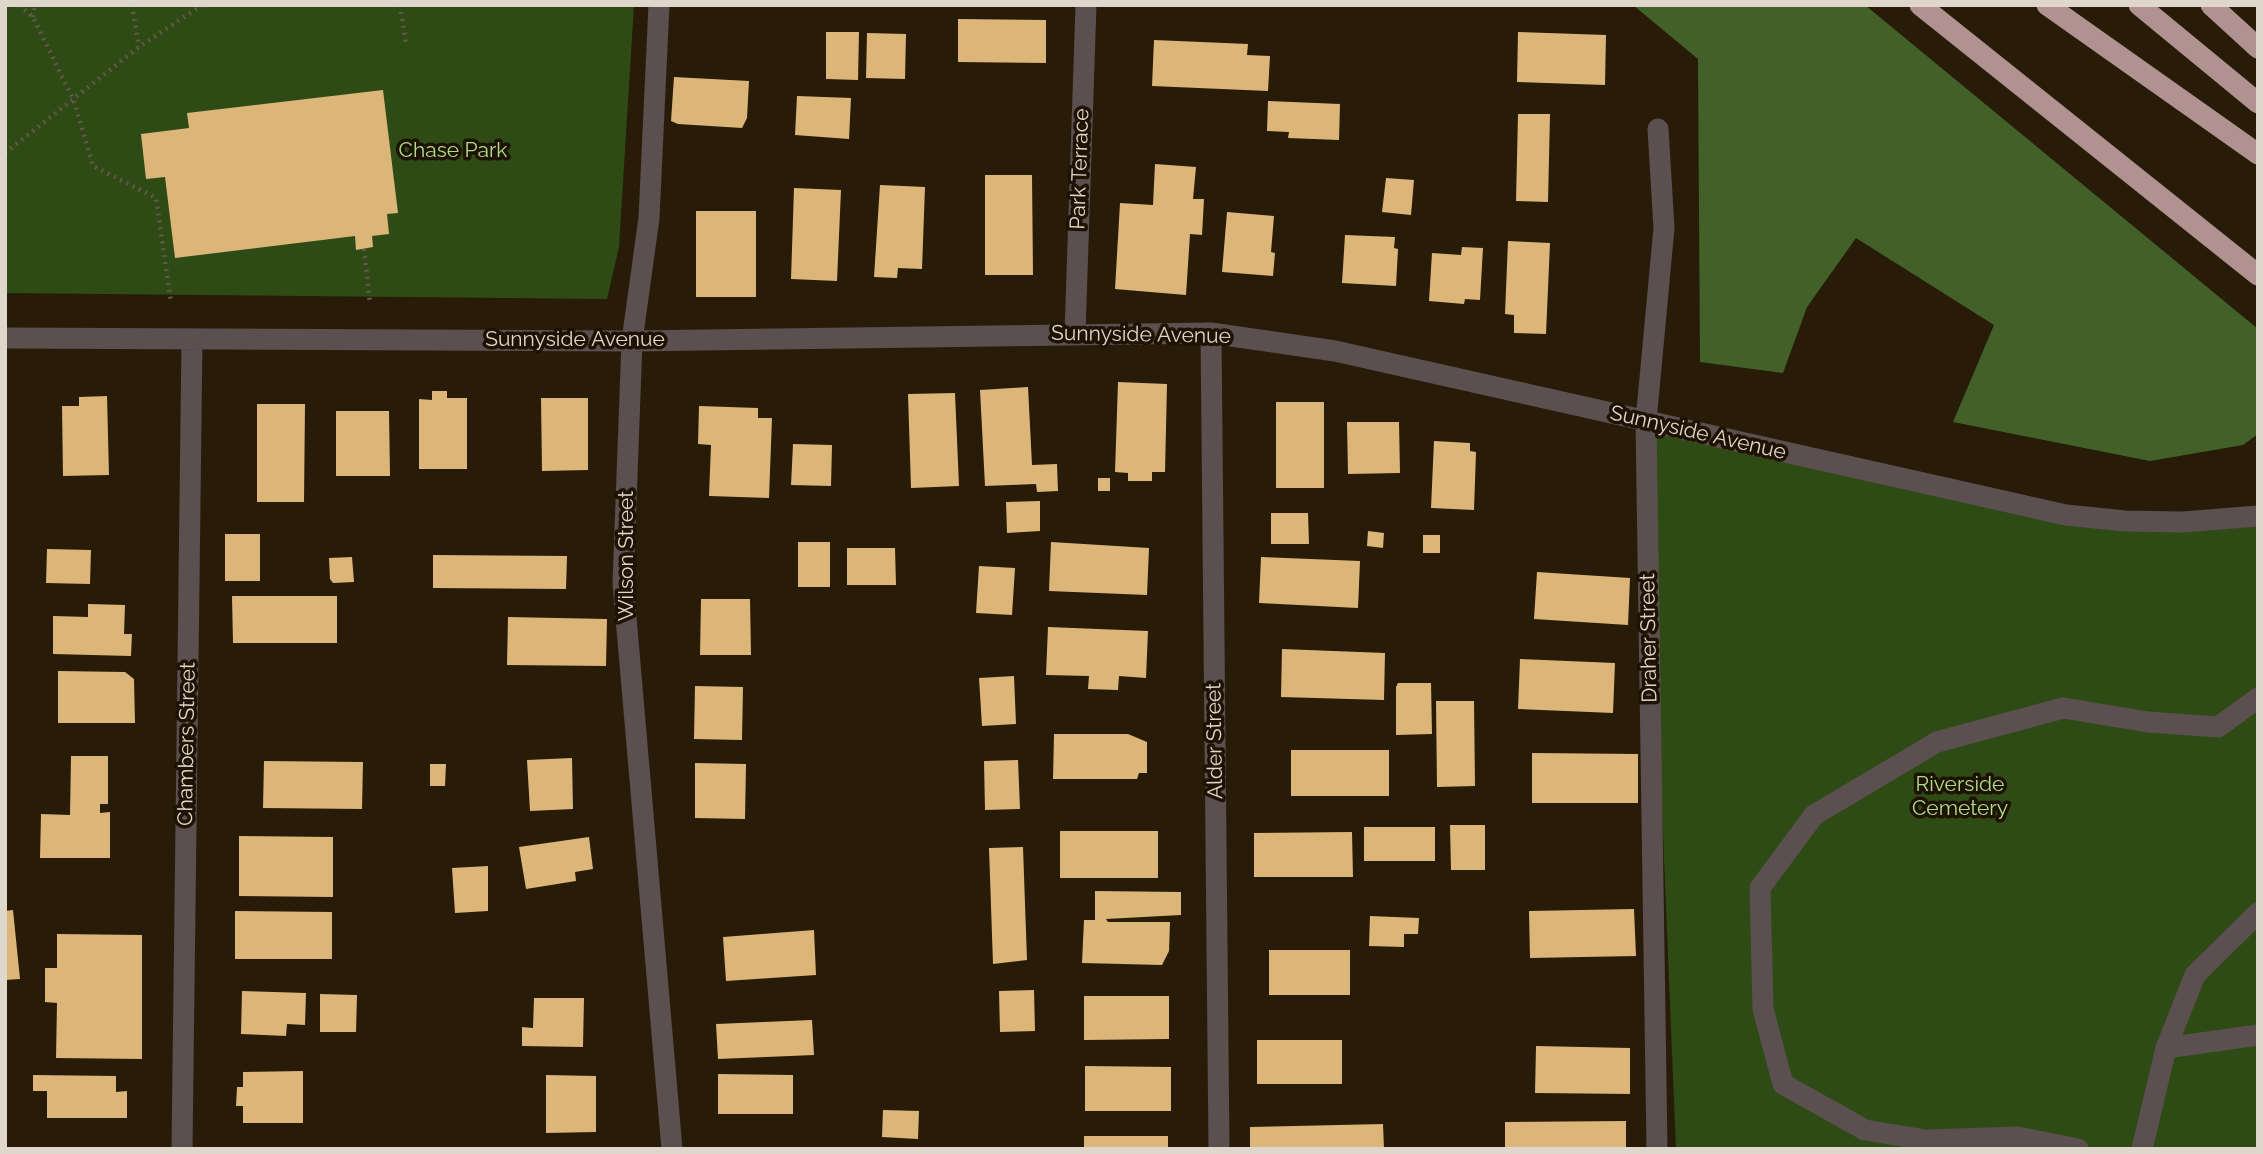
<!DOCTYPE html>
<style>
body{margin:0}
#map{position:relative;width:2263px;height:1154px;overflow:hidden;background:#281c09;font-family:Raleway,sans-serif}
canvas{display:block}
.frame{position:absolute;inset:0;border:7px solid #dfd7cb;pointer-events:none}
</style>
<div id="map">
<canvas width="2263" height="1154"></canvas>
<div class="frame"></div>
</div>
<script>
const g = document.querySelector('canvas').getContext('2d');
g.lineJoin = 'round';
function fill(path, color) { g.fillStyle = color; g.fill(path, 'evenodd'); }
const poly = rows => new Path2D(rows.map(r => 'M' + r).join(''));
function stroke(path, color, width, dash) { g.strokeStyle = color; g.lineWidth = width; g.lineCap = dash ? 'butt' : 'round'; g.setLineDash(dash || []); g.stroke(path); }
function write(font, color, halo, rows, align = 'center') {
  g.font = font + ' Raleway,sans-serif'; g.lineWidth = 7; g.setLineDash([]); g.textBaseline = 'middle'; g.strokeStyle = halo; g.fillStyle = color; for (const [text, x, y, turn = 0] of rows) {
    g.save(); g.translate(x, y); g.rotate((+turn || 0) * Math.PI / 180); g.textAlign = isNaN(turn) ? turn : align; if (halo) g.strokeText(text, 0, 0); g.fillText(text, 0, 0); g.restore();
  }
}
const green = poly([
 [5,5,634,5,619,247,607,299,5,293],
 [1646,421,2125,521,2258,515,2258,1149,1676,1149]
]);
const forest = poly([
 [1633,5,1865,5,2258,329,2258,434,2243,445,2150,461,1953,422,1994,325,1856,238,1807,307,1783,373,1700,362,1698,59]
]);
const building = poly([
 [958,19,1046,20,1046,63,958,62],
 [826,32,859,32,858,80,826,79],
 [1518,32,1606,35,1605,85,1517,82],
 [867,33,906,34,905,79,866,78],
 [1154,40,1248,44,1247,55,1270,56,1268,91,1152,86],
 [674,77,749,81,747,118,742,128,678,124,671,121],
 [383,90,398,213,387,214,389,234,372,236,373,247,356,250,355,236,175,258,165,177,146,179,141,134,189,128,187,113],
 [797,96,851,98,849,139,795,135],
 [1268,101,1340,104,1339,140,1288,138,1289,132,1267,131],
 [1518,114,1550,114,1548,202,1516,201],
 [1155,164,1196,167,1193,199,1204,199,1202,235,1190,234,1186,295,1115,289,1120,203,1153,205],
 [985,175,1032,175,1033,275,985,275],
 [1386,178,1414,180,1411,215,1382,212],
 [880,185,925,187,922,269,898,268,897,278,874,277],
 [794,188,841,190,837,281,791,279],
 [696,211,756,211,756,297,696,297],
 [1227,212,1274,216,1271,252,1275,253,1273,276,1222,272],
 [1345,235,1395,237,1394,248,1398,249,1396,286,1342,283],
 [1508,241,1550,243,1546,334,1514,333,1514,315,1505,314],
 [1462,247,1483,248,1480,300,1465,299,1464,304,1429,301,1432,253,1461,255],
 [1118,382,1167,384,1165,472,1152,472,1152,481,1128,481,1128,473,1115,472],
 [1028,387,1032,465,1057,464,1058,491,1037,492,1036,484,985,486,980,390],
 [432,391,447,391,447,398,467,398,467,469,419,469,419,399,432,400],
 [955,393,959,486,911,488,908,394],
 [107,396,109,475,63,476,62,406,79,406,79,397],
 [541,398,588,398,588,470,542,471],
 [1276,402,1324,402,1324,488,1276,488],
 [257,404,305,404,304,502,257,502],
 [699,406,758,408,758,418,772,418,769,498,709,496,711,445,698,444],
 [336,411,389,411,390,476,336,476],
 [1347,422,1399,422,1400,473,1348,474],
 [1434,441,1470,443,1470,451,1476,452,1474,510,1431,508],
 [793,444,832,445,831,486,791,485],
 [1098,478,1110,478,1110,491,1098,491],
 [1040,501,1040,531,1007,533,1006,502],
 [1271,513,1308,513,1309,544,1271,544],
 [1368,531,1384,533,1383,548,1367,546],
 [225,534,260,534,260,581,225,581],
 [1423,535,1440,535,1440,553,1423,553],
 [798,542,830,542,830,587,798,587],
 [1051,542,1149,548,1147,595,1049,591],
 [847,548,895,548,896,585,847,585],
 [47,549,91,550,90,584,46,583],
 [433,555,567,556,566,589,433,588],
 [352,557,354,582,333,583,330,579,329,558],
 [1261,557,1360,561,1358,608,1259,603],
 [979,566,1015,568,1012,615,976,613],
 [1537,572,1630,578,1628,625,1534,619],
 [232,596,337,596,337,643,233,643],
 [701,599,750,599,751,655,700,655],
 [88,604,125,605,124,634,132,634,131,656,53,654,53,616,88,617],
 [508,617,607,619,606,666,507,665],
 [1048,627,1148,631,1146,678,1119,676,1118,690,1088,689,1089,676,1046,675],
 [1282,649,1385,653,1384,700,1281,697],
 [1520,659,1615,663,1613,713,1518,709],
 [58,671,125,672,134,679,135,723,58,723],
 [1014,676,1016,724,982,726,979,678],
 [1398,683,1431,683,1432,734,1396,735,1396,687],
 [695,686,743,687,742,740,694,739],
 [1436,701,1474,701,1475,786,1437,787],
 [1054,734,1128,734,1147,742,1147,773,1139,773,1137,779,1053,779],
 [1291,750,1389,750,1389,796,1291,796],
 [1532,753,1638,754,1638,803,1532,803],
 [71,756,108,756,108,804,100,804,100,813,110,812,110,858,40,858,41,814,70,815],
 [572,758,573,809,530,811,527,760],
 [1018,760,1020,809,985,810,984,761],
 [264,761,363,762,362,809,263,808],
 [695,763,746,764,745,819,695,818],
 [430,764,446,764,445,786,430,786],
 [1450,825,1485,825,1485,870,1451,870],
 [1364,827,1435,827,1435,861,1364,861],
 [1060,831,1158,831,1158,878,1060,878],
 [1352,832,1353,877,1254,877,1254,833],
 [239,836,333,837,333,897,239,896],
 [589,837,593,869,575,872,576,881,526,889,519,847],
 [1023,847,1027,960,993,964,989,848],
 [488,866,488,911,455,913,452,868],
 [1095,891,1181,892,1181,915,1106,919,1108,922,1170,922,1169,951,1162,965,1082,963,1084,920,1095,920],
 [1634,909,1636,956,1530,958,1529,911],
 [13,910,20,979,5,980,5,911],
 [235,911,332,912,332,959,235,959],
 [1370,916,1419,918,1418,934,1404,934,1404,947,1369,946],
 [814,930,816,975,726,981,723,937],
 [57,934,142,935,142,1059,56,1058,57,1003,45,1002,45,968,57,968],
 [1269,950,1350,950,1350,995,1269,995],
 [1034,990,1035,1031,1000,1032,999,991],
 [242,991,306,993,305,1025,287,1024,286,1036,241,1034],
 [320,994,357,995,356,1032,320,1032],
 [1084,996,1169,996,1169,1039,1084,1040],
 [534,998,584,998,583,1047,522,1046,522,1027,533,1028],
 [812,1020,814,1055,718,1059,716,1024],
 [1257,1040,1342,1040,1342,1084,1257,1084],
 [1536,1046,1630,1048,1630,1094,1535,1093],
 [1085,1066,1171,1067,1171,1111,1085,1111],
 [303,1071,303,1123,243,1123,243,1106,236,1106,237,1087,243,1087,243,1072],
 [718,1074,793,1075,793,1114,718,1114],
 [33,1075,116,1076,116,1092,127,1091,127,1118,47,1118,47,1091,33,1091],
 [546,1075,596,1076,596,1132,546,1133],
 [883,1110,919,1111,918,1139,882,1137],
 [1626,1121,1626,1149,1505,1149,1505,1122],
 [1383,1124,1384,1149,1250,1149,1250,1127],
 [1084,1136,1168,1136,1168,1149,1084,1149]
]);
const path = poly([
 [19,5,33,17,74,101,93,166,156,198,171,302],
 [132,5,139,47],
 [400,5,406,43],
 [33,17,35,5],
 [5,153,139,47,202,5],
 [364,249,370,303]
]);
const minor = poly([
 [659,5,649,218,632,341,623,583,672,1149],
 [1075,333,1086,5],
 [1211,333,1219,1149],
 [5,338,632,341,1211,333,1335,351,2066,515,2125,521,2183,522,2258,516],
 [2166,1048,2258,1035],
 [182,1149,192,339],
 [1657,1149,1646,421,1664,228,1658,129],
 [2078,1149,2018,1137,1926,1140,1865,1130,1783,1084,1763,1009,1760,888,1814,815,1937,742,2063,708,2148,722,2218,727,2258,698],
 [2142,1149,2166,1048,2195,975,2258,913]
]);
const highway = poly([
 [1920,5,2258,275],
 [2047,5,2258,154],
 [2139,5,2258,103],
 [2211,5,2258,48]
]);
const parkNames = [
 ["Chase Park",453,151],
 ["Riverside",1960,785],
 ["Cemetery",1960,809]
];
const streetNames = [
 ["Park Terrace",1080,169,-88],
 ["Sunnyside Avenue",1141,335,1],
 ["Sunnyside Avenue",575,340],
 ["Sunnyside Avenue",1698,433,13],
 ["Wilson Street",627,556,-90],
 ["Draher Street",1649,638,-91],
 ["Alder Street",1215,741,-91],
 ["Chambers Street",187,744,-89]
];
fill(green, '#2f4b15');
fill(forest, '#426129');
fill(building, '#dcb679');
stroke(path, '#635847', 4.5, [2, 5]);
stroke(minor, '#5b4f4f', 21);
stroke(highway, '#b09291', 21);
write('21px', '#addd8a', '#1e1302', parkNames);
write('21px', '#dfd7cb', '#1e1302', streetNames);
</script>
